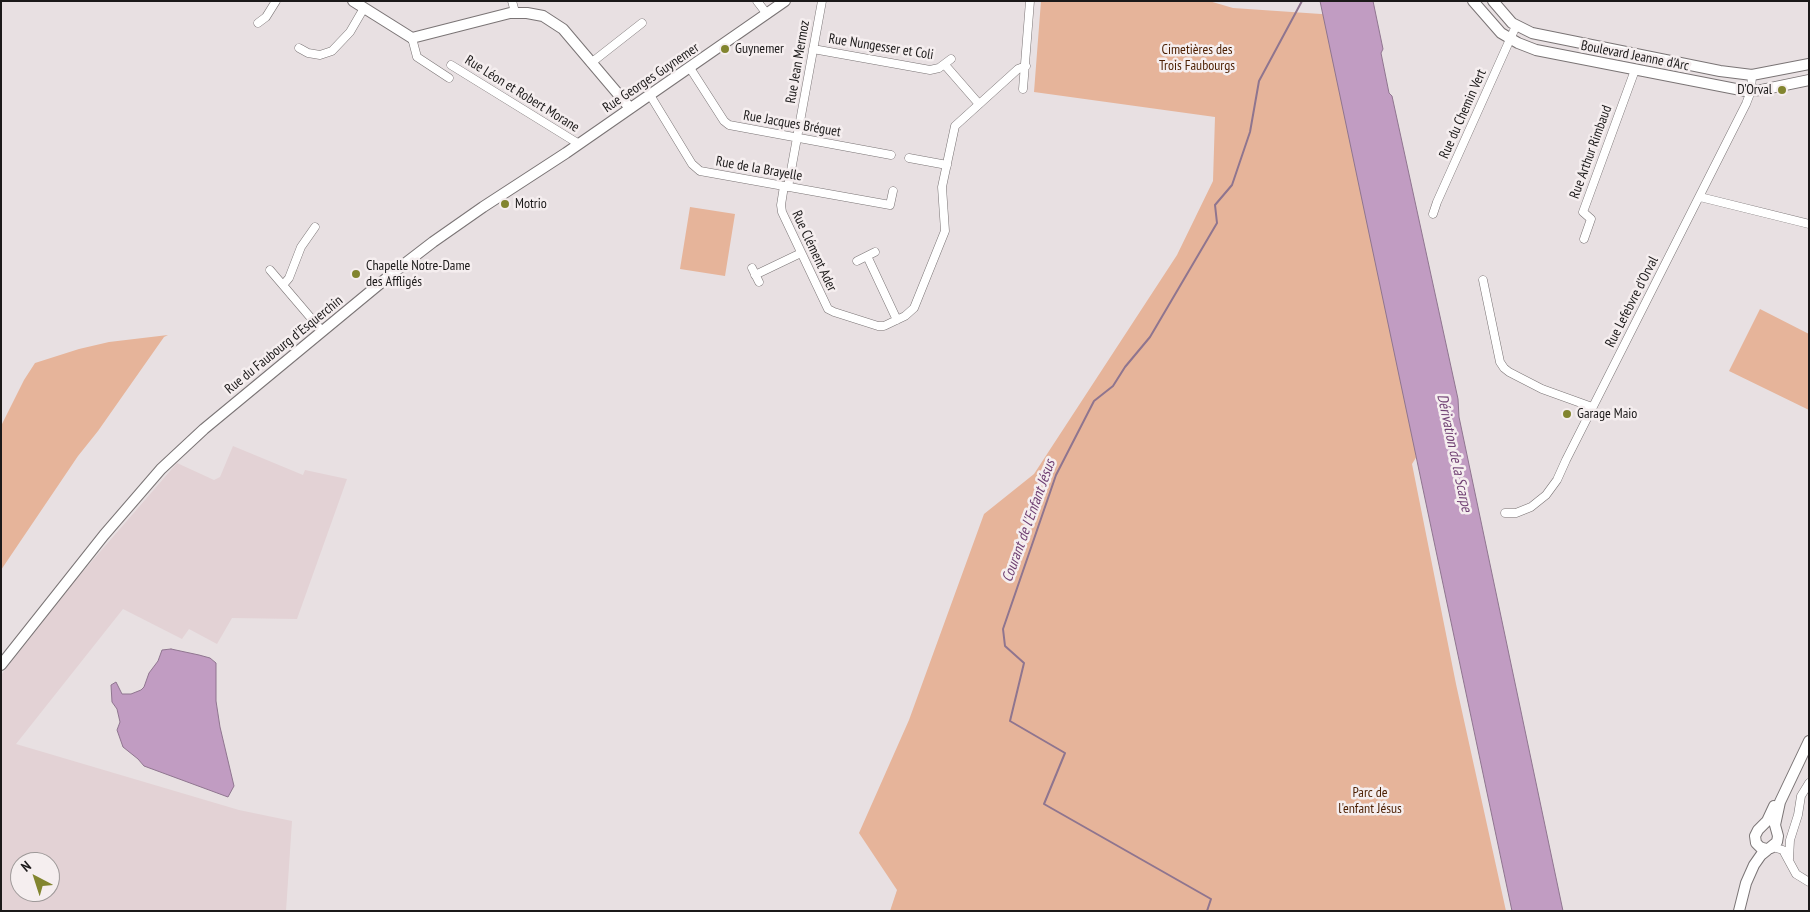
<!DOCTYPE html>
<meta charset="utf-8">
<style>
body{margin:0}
#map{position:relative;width:1810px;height:912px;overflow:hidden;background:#e8e0e2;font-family:"PT Sans Narrow",sans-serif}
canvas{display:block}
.frame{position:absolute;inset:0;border:2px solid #1b1919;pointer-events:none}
.north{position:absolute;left:10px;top:852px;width:50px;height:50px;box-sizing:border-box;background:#f5eeef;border:1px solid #9e9999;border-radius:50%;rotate:320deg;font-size:14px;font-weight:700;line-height:20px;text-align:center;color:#1b1919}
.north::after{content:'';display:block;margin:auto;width:18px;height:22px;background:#82852f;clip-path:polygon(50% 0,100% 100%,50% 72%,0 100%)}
</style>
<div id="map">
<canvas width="1810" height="912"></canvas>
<div class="frame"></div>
<div class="north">N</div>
</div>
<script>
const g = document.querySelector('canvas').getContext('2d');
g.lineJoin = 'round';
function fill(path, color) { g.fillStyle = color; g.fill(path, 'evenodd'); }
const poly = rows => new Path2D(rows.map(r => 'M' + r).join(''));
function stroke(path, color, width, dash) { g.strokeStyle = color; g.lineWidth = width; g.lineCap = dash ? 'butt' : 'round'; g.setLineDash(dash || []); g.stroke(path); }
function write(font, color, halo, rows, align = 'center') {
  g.font = font + ' "PT Sans Narrow",sans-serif'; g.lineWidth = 5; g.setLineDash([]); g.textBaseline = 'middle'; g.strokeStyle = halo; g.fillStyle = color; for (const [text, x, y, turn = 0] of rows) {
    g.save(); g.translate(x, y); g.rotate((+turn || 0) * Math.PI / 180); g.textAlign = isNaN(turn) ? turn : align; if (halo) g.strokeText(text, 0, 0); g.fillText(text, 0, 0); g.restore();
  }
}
const built = poly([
 [233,446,303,475,305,470,347,479,297,619,232,618,217,644,189,629,182,639,123,609,16,744,239,810,292,821,286,911,1,911,1,675,73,583,177,463,214,480,220,477],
 [20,862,50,862,50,892,20,892]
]);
const green = poly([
 [1041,1,1209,1,1233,8,1365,17,1446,410,1412,464,1456,684,1506,911,890,911,897,890,859,833,909,720,984,514,1034,474,1177,255,1213,181,1215,117,1034,92],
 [690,207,735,214,725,276,680,269],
 [1760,309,1809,334,1809,410,1729,371],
 [168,335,164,337,98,431,78,456,1,570,1,426,24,380,35,363,79,349,109,342]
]);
const water = poly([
 [1320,1,1373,1,1383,49,1381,53,1389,93,1392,96,1458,399,1459,417,1563,911,1512,911,1320,1],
 [171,649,199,655,210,658,216,663,216,701,220,727,234,786,228,797,144,766,138,759,123,747,117,730,120,722,117,709,112,702,111,685,116,682,122,694,131,694,141,690,144,687,149,673,158,661,162,650,171,649]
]);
const stream = poly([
 [1207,911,1211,899,1044,804,1065,753,1010,721,1024,663,1005,646,1003,629,1056,475,1094,401,1113,386,1125,367,1150,337,1217,223,1215,205,1232,185,1250,132,1259,81,1302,1]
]);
const street = poly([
 [512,1,515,12],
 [757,1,767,14],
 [258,23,266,17,276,1],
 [412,38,417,57,449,78],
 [299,48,308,53,320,55,332,51,350,32,364,8],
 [813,49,930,70,939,68,951,59],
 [591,63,642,23],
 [451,65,579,144],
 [945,65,979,104],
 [690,68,724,121,729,125,891,155],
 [1023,89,1030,1],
 [650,95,692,164,700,171,890,205,893,191],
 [909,158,947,165],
 [784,186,781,205,782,212,828,309,834,312,878,326,884,326,905,316,914,308,945,231,942,187,955,126,1018,69,1026,66],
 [788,187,822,1],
 [1700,197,1809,224],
 [1433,214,1437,202,1516,26],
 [1584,239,1591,219,1583,212,1635,70],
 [867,256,897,320],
 [857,261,875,252],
 [752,268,759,282],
 [270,270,322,331],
 [755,275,801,253],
 [1483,280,1500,362,1504,368,1509,372,1542,389,1592,407],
 [283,285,289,278,301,247,315,227],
 [1505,513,1516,513,1531,507,1546,495,1557,480,1566,460,1746,104,1751,91,1752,75],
 [1772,847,1783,850,1796,874,1809,882],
 [1789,859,1790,840,1798,815,1801,796,1809,783]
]);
const secondary = poly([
 [353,1,412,38,510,13,527,13,543,16,563,29,630,108],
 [1473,1,1501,33,1518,43,1536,50,1746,91,1761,90,1809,80],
 [1493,1,1512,23,1532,33,1720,71,1752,75,1809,64],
 [1,665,104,535,161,469,204,429,394,272,433,242,483,207,566,153,785,1],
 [1771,848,1765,849,1760,847,1756,843,1755,836,1758,830,1767,821,1774,806],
 [1739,911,1746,883,1754,865,1761,855,1777,842,1778,836,1775,825,1780,802,1809,741]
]);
const markers = [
 [725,49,5,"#82852f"],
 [1782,90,5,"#82852f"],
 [505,204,5,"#82852f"],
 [356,274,5,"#82852f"],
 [1567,414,5,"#82852f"]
];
const streetNames = [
 ["Rue Nungesser et Coli",881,47,9],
 ["Boulevard Jeanne d'Arc",1635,56,11],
 ["Rue Jean Mermoz",798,62,-80],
 ["Rue Georges Guynemer",651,78,-34],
 ["Rue Léon et Robert Morane",522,94,32],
 ["Rue du Chemin Vert",1463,114,-66],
 ["Rue Jacques Bréguet",792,124,10],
 ["Rue Arthur Rimbaud",1591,152,-70],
 ["Rue de la Brayelle",759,169,10],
 ["Rue Clément Ader",814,251,65],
 ["Rue Lefebvre d'Orval",1632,302,-63],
 ["Rue du Faubourg d'Esquerchin",284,345,-39]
];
const poiNames = [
 ["Guynemer",735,49],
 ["D'Orval",1772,90,"right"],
 ["Motrio",515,204],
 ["Chapelle Notre-Dame",366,266],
 ["des Affligés",366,282],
 ["Garage Maio",1577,414]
];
const parkNames = [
 ["Cimetières des",1197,50],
 ["Trois Faubourgs",1197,66],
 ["Parc de",1370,793],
 ["l'enfant Jésus",1370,809]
];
const waterNames = [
 ["Dérivation de la Scarpe",1454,453,78],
 ["Courant de l'Enfant Jésus",1029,521,-70]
];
fill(built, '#e3d2d5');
fill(green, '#e6b49a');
fill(water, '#c19cc2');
stroke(water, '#8f758f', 1);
stroke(stream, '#8f758f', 2);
stroke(street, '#7a7475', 9);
stroke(secondary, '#7a7475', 12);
stroke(street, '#fff', 8);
stroke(secondary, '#fff', 10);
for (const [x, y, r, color] of markers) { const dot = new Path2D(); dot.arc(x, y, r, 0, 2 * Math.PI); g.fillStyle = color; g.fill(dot); stroke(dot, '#f5eeef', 2); }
write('14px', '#1b1919', '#f5eeef', streetNames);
write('14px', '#1b1919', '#f5eeef', poiNames, 'left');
write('14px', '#4c1f02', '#f5eeef', parkNames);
write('italic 15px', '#704073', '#f5eeef', waterNames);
</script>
